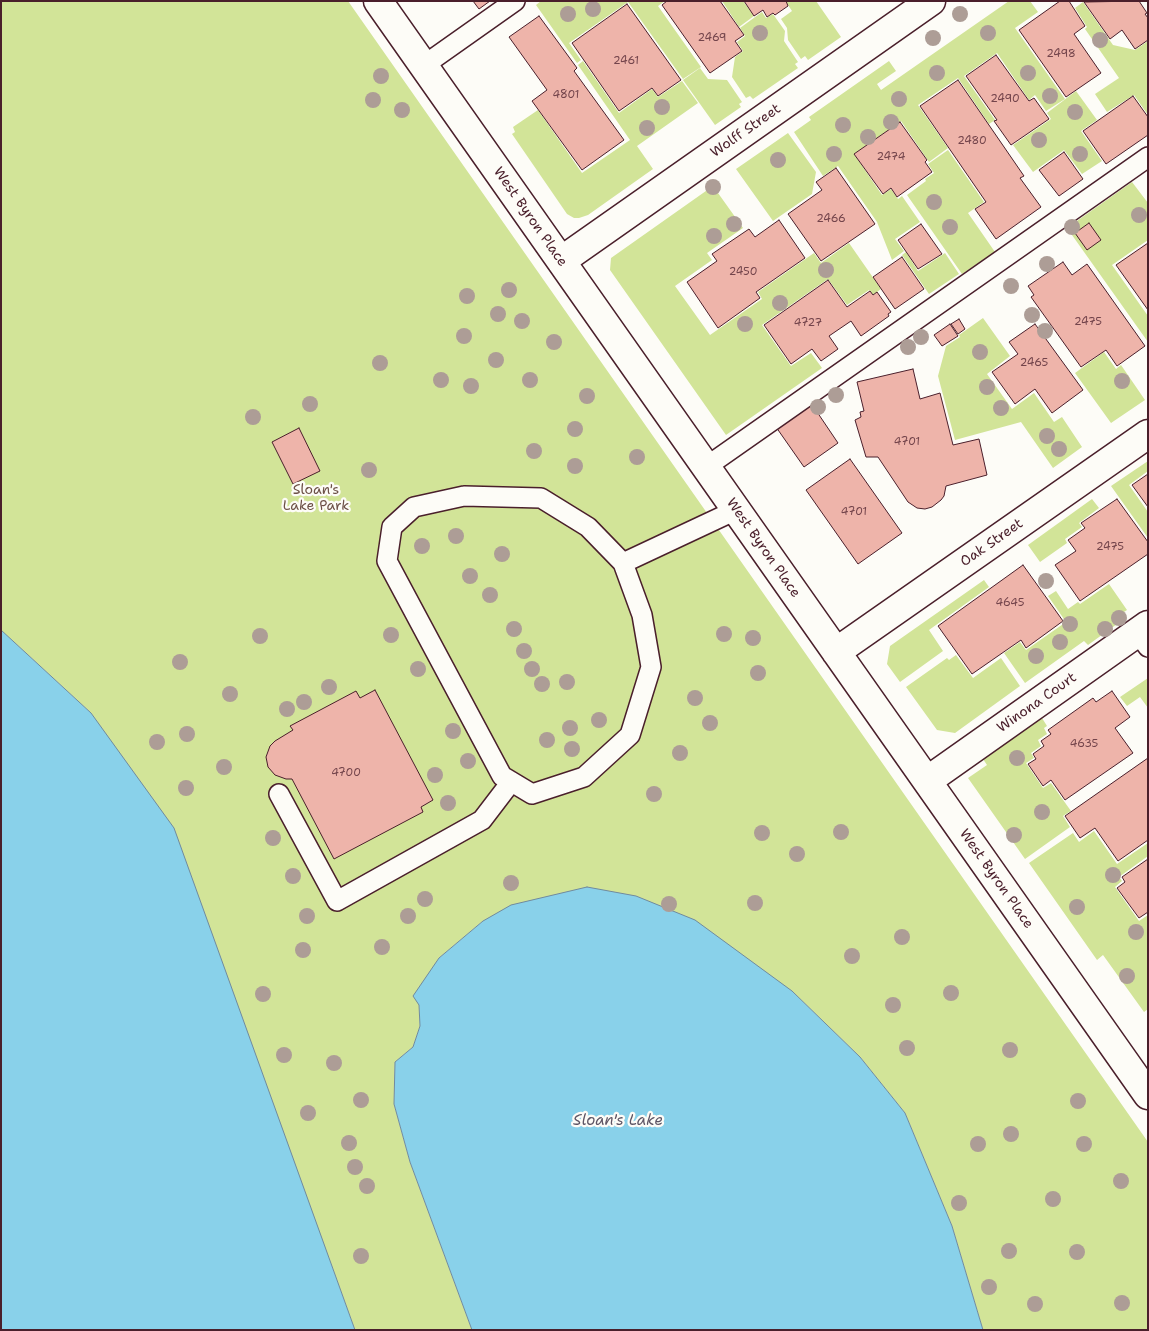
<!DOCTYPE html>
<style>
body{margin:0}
#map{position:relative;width:1149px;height:1331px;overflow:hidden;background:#fdfcf7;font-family:"Shantell Sans",sans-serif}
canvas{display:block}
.frame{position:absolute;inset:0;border:2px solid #4a1f2b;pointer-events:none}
</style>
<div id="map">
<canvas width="1149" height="1331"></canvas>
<div class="frame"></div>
</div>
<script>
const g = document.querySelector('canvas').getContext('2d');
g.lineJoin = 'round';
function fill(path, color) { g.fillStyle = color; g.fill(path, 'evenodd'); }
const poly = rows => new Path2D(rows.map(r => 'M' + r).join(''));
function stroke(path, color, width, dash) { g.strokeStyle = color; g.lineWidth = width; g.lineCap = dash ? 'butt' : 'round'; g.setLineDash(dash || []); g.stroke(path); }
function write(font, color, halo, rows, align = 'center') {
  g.font = font + ' "Shantell Sans",sans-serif'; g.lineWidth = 4.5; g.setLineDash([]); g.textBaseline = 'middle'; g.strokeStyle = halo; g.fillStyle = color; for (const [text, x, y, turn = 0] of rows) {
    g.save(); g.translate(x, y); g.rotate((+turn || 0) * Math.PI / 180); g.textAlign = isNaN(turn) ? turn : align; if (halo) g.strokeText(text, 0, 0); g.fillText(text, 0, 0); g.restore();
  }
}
const green = poly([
 [1,1,348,1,1148,1142,1148,1330,983,1330,952,1226,905,1113,860,1057,792,991,483,921,439,958,419,1005,420,1026,413,1047,395,1062,394,1104,410,1162,472,1330,355,1330,332,1267,91,713,1,630],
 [541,1,665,1,658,6,701,67,683,79,628,2,569,43,581,60,577,63,536,5],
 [722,1,743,1,754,16,739,27],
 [788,1,816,1,841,37,808,60,805,56,801,59,788,40,787,28,781,19,792,11,786,2],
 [1009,1,1030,1,1038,12,1015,28,1065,99,1046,111,1035,95,1029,100,997,53,964,76,995,120,989,124,958,78,918,105,948,148,929,162,901,121,854,154,882,195,891,189,898,199,902,196,920,222,895,239,904,251,892,260,877,222,838,166,823,176,794,132,811,120,809,117,889,61,896,71,877,84,881,90],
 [1083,2,1113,45,1135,50,1148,41,1148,115,1134,95,1107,112,1095,94,1119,78,1085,29,1087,27,1075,8],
 [762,12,766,18,773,14,785,31,784,41,798,62,795,64,798,68,753,99,750,96,746,98,732,77,735,57,743,51,737,42,745,36,740,28],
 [583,61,619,113,652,89,658,97,682,81,698,103,637,146,653,169,588,215,579,218,574,218,567,214,512,134,515,132,513,127,538,110,582,173,630,140,578,65],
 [700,68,708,79,727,80,742,102,739,104,741,107,715,125,683,80],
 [1076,91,1097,120,1081,131,1102,161,1082,174,1064,150,1033,172,1013,145,1051,119,1047,113],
 [788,133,816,172,812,194,773,221,736,169],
 [948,150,984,202,968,213,995,252,962,274,907,195,926,181,925,179,934,173,928,164],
 [1132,182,1148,203,1148,240,1112,265,1148,316,1148,342,1067,228],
 [713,186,743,228,707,253,712,260,675,286,710,335,762,299,758,292,814,253,821,263,849,243,881,289,873,295,869,290,847,305,828,279,762,325,791,366,811,353,822,368,726,435,610,270,611,258],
 [906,252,918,271,945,253,959,274,929,294,902,255],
 [983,318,1010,356,987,374,1012,409,1034,393,1054,422,1062,417,1082,447,1053,468,1021,422,955,440,938,376,946,346,960,337,959,335],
 [1104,352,1116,369,1121,365,1145,400,1111,423,1075,373],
 [1148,461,1148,471,1129,485,1148,512,1148,538,1111,486],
 [1092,499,1099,508,1079,523,1082,527,1065,539,1067,543,1040,562,1028,545],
 [984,580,989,587,929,630,943,651,900,682,887,664,890,646],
 [1109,584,1127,610,1121,614,1124,619,1088,645,1084,641,1025,683,1004,653,1020,642,1026,650,1066,622,1048,596,1056,591,1068,609,1078,602,1080,604],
 [956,655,973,678,1001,658,1020,686,955,733,937,730,906,687,947,658,949,660],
 [1148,678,1148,708,1140,697,1127,706,1120,697],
 [1042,718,1047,726,1044,728,1047,734,1038,740,1041,746,1031,753,1034,758,1026,763,1043,788,1051,783,1071,811,1063,816,1070,827,1025,859,968,778,987,765,983,759],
 [1094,831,1117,864,1148,843,1148,856,1119,877,1122,881,1115,887,1139,921,1148,915,1148,1009,1144,1012,1103,955,1097,960,1029,863,1073,833,1079,842]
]);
const water = poly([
 [1,630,91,713,174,828,355,1330,1,1330,1,630],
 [587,887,636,896,695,920,792,991,860,1057,905,1113,952,1226,983,1330,472,1330,410,1162,394,1104,395,1062,413,1047,420,1026,419,1005,413,996,439,958,483,921,511,905,587,887]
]);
const building = poly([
 [473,1,490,1,479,9,473,1],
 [667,1,720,1,744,35,735,41,742,51,710,73,662,5,667,1],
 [744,1,786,1,788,6,775,15,773,13,767,17,763,10,754,16,744,1],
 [1060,1,1069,1,1085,26,1074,34,1101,73,1066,97,1019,30,1060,1],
 [1139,1,1147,13,1145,14,1148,18,1148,40,1135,49,1122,30,1110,39,1084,2,1139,1],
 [627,4,681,80,658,96,652,88,619,111,572,43,627,4],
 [539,16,577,68,574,71,624,140,582,170,532,101,547,90,509,37,539,16],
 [996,55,1029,101,1034,98,1049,119,1011,145,994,121,997,120,966,76,996,55],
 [958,80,1024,176,1020,178,1041,207,996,239,975,209,986,202,920,106,958,80],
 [1133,96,1148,117,1148,135,1106,164,1083,131,1133,96],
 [900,122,927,160,925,162,932,172,897,197,891,188,883,194,854,154,900,122],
 [1064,152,1083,179,1059,196,1039,170,1064,152],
 [836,168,875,224,821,261,788,214,822,190,816,182,836,168],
 [779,220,805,258,756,292,760,298,718,328,687,282,717,261,712,254,749,229,755,237,779,220],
 [1089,223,1101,240,1087,250,1075,233,1089,223],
 [921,224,942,254,918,269,898,240,921,224],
 [1148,243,1148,310,1116,265,1148,243],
 [902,257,924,289,895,309,873,277,902,257],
 [1063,262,1072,275,1087,264,1145,346,1117,366,1106,350,1081,367,1031,297,1034,295,1028,286,1063,262],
 [828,280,847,307,870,291,873,295,877,292,891,312,888,314,889,316,861,336,851,321,829,336,838,349,821,361,812,349,791,364,764,325,828,280],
 [959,319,965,329,958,334,951,324,959,319],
 [950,324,958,336,942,346,934,335,950,324],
 [1035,324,1083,390,1052,413,1035,389,1015,404,992,372,1018,354,1009,342,1035,324],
 [913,369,920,399,940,393,953,445,979,439,987,475,946,486,944,496,941,500,932,507,925,509,917,508,908,502,878,457,866,457,855,420,861,417,860,412,864,411,857,382,913,369],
 [811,403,838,443,804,467,776,427,811,403],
 [299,428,320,471,293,484,272,442,299,428],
 [850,459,902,533,858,564,806,490,850,459],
 [1148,474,1148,507,1132,485,1148,474],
 [1117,499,1148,542,1148,554,1080,601,1055,565,1076,551,1068,540,1085,528,1081,523,1117,499],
 [1023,565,1063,621,1026,648,1021,640,972,674,938,626,1023,565],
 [375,690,433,800,421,807,423,812,334,859,292,779,286,779,275,775,268,767,266,757,270,746,275,741,293,730,290,726,356,691,360,698,375,690],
 [1112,691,1130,717,1115,728,1133,753,1065,800,1051,780,1043,786,1028,764,1036,759,1033,754,1044,746,1041,741,1051,734,1048,730,1093,698,1096,702,1112,691],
 [1148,758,1148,840,1118,861,1095,828,1080,838,1065,816,1148,758],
 [1148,859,1148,912,1139,918,1117,888,1125,882,1122,877,1148,859]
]);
const lane = poly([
 [423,66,515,1],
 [706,467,1148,157],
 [464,496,541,498,588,527,623,563,642,615,651,667,630,735,584,777,532,794,502,776,387,561,392,527,414,507,464,496],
 [623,563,736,510],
 [1137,632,1148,647],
 [279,794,337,901,482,820,511,782]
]);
const street = poly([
 [378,1,1148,1095],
 [561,261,931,1],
 [836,652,1148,434],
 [927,781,1148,625]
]);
const trees = [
 [593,9],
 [568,14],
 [960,14],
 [760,33],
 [988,33],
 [933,38],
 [1100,40],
 [937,73],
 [1028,73],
 [381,76],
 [1050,96],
 [899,99],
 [373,100],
 [662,107],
 [402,110],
 [1075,112],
 [891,122],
 [843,125],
 [647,128],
 [868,137],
 [1039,140],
 [834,154],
 [1080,154],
 [778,160],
 [713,187],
 [934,202],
 [1139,215],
 [734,224],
 [950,227],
 [1072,227],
 [714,236],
 [1047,264],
 [826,270],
 [1011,286],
 [509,290],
 [467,296],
 [780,303],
 [498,314],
 [1032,315],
 [522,321],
 [745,324],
 [1045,331],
 [464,336],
 [921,337],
 [554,342],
 [908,347],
 [980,352],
 [496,360],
 [380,363],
 [441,380],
 [530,380],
 [1122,381],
 [471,386],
 [987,387],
 [836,395],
 [587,396],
 [310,404],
 [818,407],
 [1001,408],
 [253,417],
 [575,429],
 [1047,436],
 [1059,449],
 [534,451],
 [637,457],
 [575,466],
 [369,470],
 [456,536],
 [422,546],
 [502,554],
 [470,576],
 [1046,581],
 [490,595],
 [1119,618],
 [1070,624],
 [514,629],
 [1105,629],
 [724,634],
 [391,635],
 [260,636],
 [753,638],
 [1060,642],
 [524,651],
 [1036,656],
 [180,662],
 [418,669],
 [532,669],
 [758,673],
 [567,682],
 [542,684],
 [329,687],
 [230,694],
 [695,698],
 [304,702],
 [287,709],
 [599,720],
 [710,723],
 [570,728],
 [453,731],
 [187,734],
 [547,740],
 [157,742],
 [572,749],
 [680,753],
 [1017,758],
 [468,761],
 [224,767],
 [435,775],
 [186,788],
 [654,794],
 [448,803],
 [1042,812],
 [841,832],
 [762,833],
 [1014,835],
 [273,838],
 [797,854],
 [1113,875],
 [293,876],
 [511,883],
 [425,899],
 [755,903],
 [669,904],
 [1077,907],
 [307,916],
 [408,916],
 [1136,932],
 [902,937],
 [382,947],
 [303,950],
 [852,956],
 [1127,976],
 [951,993],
 [263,994],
 [893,1005],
 [907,1048],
 [1010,1050],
 [284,1055],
 [334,1063],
 [361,1100],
 [1078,1101],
 [308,1113],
 [1011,1134],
 [349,1143],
 [978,1144],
 [1084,1144],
 [355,1167],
 [1121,1181],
 [367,1186],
 [1053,1199],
 [959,1203],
 [1009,1251],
 [1077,1252],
 [361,1256],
 [989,1287],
 [1122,1303],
 [1035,1304]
];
const numberNames = [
 ["2469",712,38],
 ["2498",1061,54],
 ["2461",626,61],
 ["4801",566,95],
 ["2490",1005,99],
 ["2480",972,141],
 ["2474",891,157],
 ["2466",831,219],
 ["2450",743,272],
 ["2475",1088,322],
 ["4727",808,323],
 ["2465",1034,363],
 ["4701",907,442],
 ["4701",854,512],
 ["2475",1110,547],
 ["4645",1010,603],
 ["4635",1084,744],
 ["4700",346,773]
];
const streetNames = [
 ["Wolff Street",746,131,-35],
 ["West Byron Place",530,217,55],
 ["Oak Street",992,543,-35],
 ["West Byron Place",763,548,55],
 ["Winona Court",1037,703,-35],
 ["West Byron Place",996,879,55]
];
const parkNames = [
 ["Sloan's",316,490],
 ["Lake Park",316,506]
];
const waterNames = [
 ["Sloan's Lake",618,1121]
];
fill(green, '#d2e498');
fill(water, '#89d1ea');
stroke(water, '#708a9e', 1);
fill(building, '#eeb4aa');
stroke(building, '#4a1f2b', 1);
stroke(lane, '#4a1f2b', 22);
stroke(street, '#4a1f2b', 31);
stroke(lane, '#fdfcf7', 19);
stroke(street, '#fdfcf7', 28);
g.fillStyle = '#ad9d96';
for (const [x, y] of trees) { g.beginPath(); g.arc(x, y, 8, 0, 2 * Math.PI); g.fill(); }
write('11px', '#73444b', null, numberNames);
write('14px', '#4a1f2b', '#fdfcf7', streetNames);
write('14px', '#6c5046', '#fdfcf7', parkNames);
write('italic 15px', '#5d5464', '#fdfcf7', waterNames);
</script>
